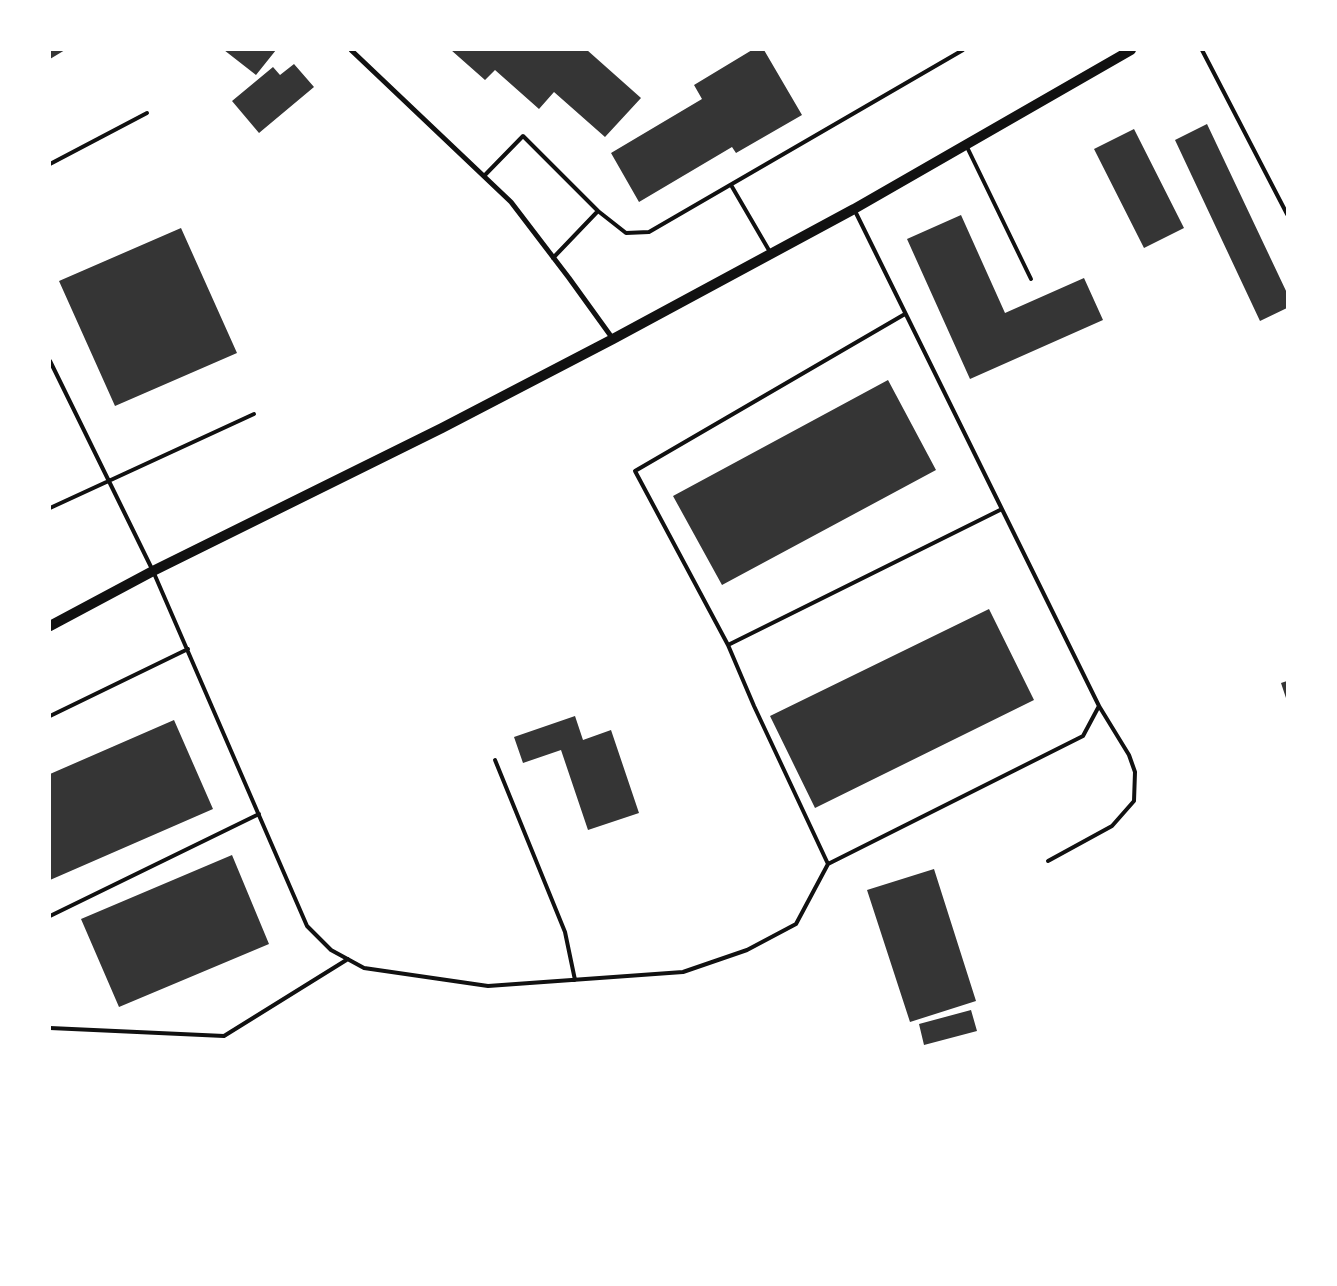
<!DOCTYPE html>
<style>
body{margin:0}
#map{position:relative;width:1337px;height:1286px;overflow:hidden;background:#fff;font-family:"Titillium Web",sans-serif}
canvas{display:block}
.frame{position:absolute;inset:0;border:51px solid #fff;pointer-events:none}
</style>
<div id="map">
<canvas width="1337" height="1286"></canvas>
<div class="frame"></div>
</div>
<script>
const g = document.querySelector('canvas').getContext('2d');
g.lineJoin = 'round';
function fill(path, color) { g.fillStyle = color; g.fill(path, 'evenodd'); }
const poly = rows => new Path2D(rows.map(r => 'M' + r).join(''));
function stroke(path, color, width, dash) { g.strokeStyle = color; g.lineWidth = width; g.lineCap = dash ? 'butt' : 'round'; g.setLineDash(dash || []); g.stroke(path); }
const building = poly([
 [50,50,65,50,50,59],
 [224,50,276,50,256,75],
 [451,50,587,50,641,98,605,137,554,92,539,109,495,70,485,80],
 [752,50,764,50,802,115,736,153,732,147,639,202,611,153,702,99,694,85],
 [294,64,314,87,259,133,232,101,273,67,280,75],
 [1207,124,1287,293,1287,308,1260,321,1175,140],
 [1134,129,1184,228,1144,248,1094,149],
 [961,215,1005,313,1084,278,1103,320,970,379,907,239],
 [181,228,237,353,115,406,59,281],
 [888,380,936,470,722,585,673,496],
 [989,609,1034,700,815,808,770,716],
 [1287,681,1287,701,1281,683],
 [575,716,583,740,611,730,639,813,588,830,561,750,523,763,514,737],
 [174,720,213,809,50,880,50,774],
 [232,855,269,944,119,1007,81,919],
 [934,869,976,1001,910,1022,867,890],
 [971,1010,977,1031,924,1045,919,1024]
]);
const service = poly([
 [1202,50,1287,214],
 [966,145,1031,279],
 [50,164,147,113],
 [484,176,523,136,598,211,553,258],
 [731,185,770,252],
 [598,211,626,233,649,232,963,50],
 [855,211,1099,706,1083,736,828,864,754,706,728,645,635,471,905,314],
 [50,361,153,571,307,926,331,950,364,968,488,986,683,972,747,950,796,924,828,864],
 [50,508,254,414],
 [728,645,1002,509],
 [50,716,188,649],
 [495,760,565,932,575,980],
 [1048,861,1112,826,1134,801,1135,772,1129,755,1099,706],
 [50,916,259,814],
 [50,1028,224,1036,348,959]
]);
const minor = poly([
 [351,50,511,202,569,278,613,339]
]);
const secondary = poly([
 [50,626,153,571,442,428,613,339,854,209,1131,50]
]);
fill(building, '#353535');
stroke(service, '#111', 4);
stroke(minor, '#111', 5);
stroke(secondary, '#111', 10);
</script>
